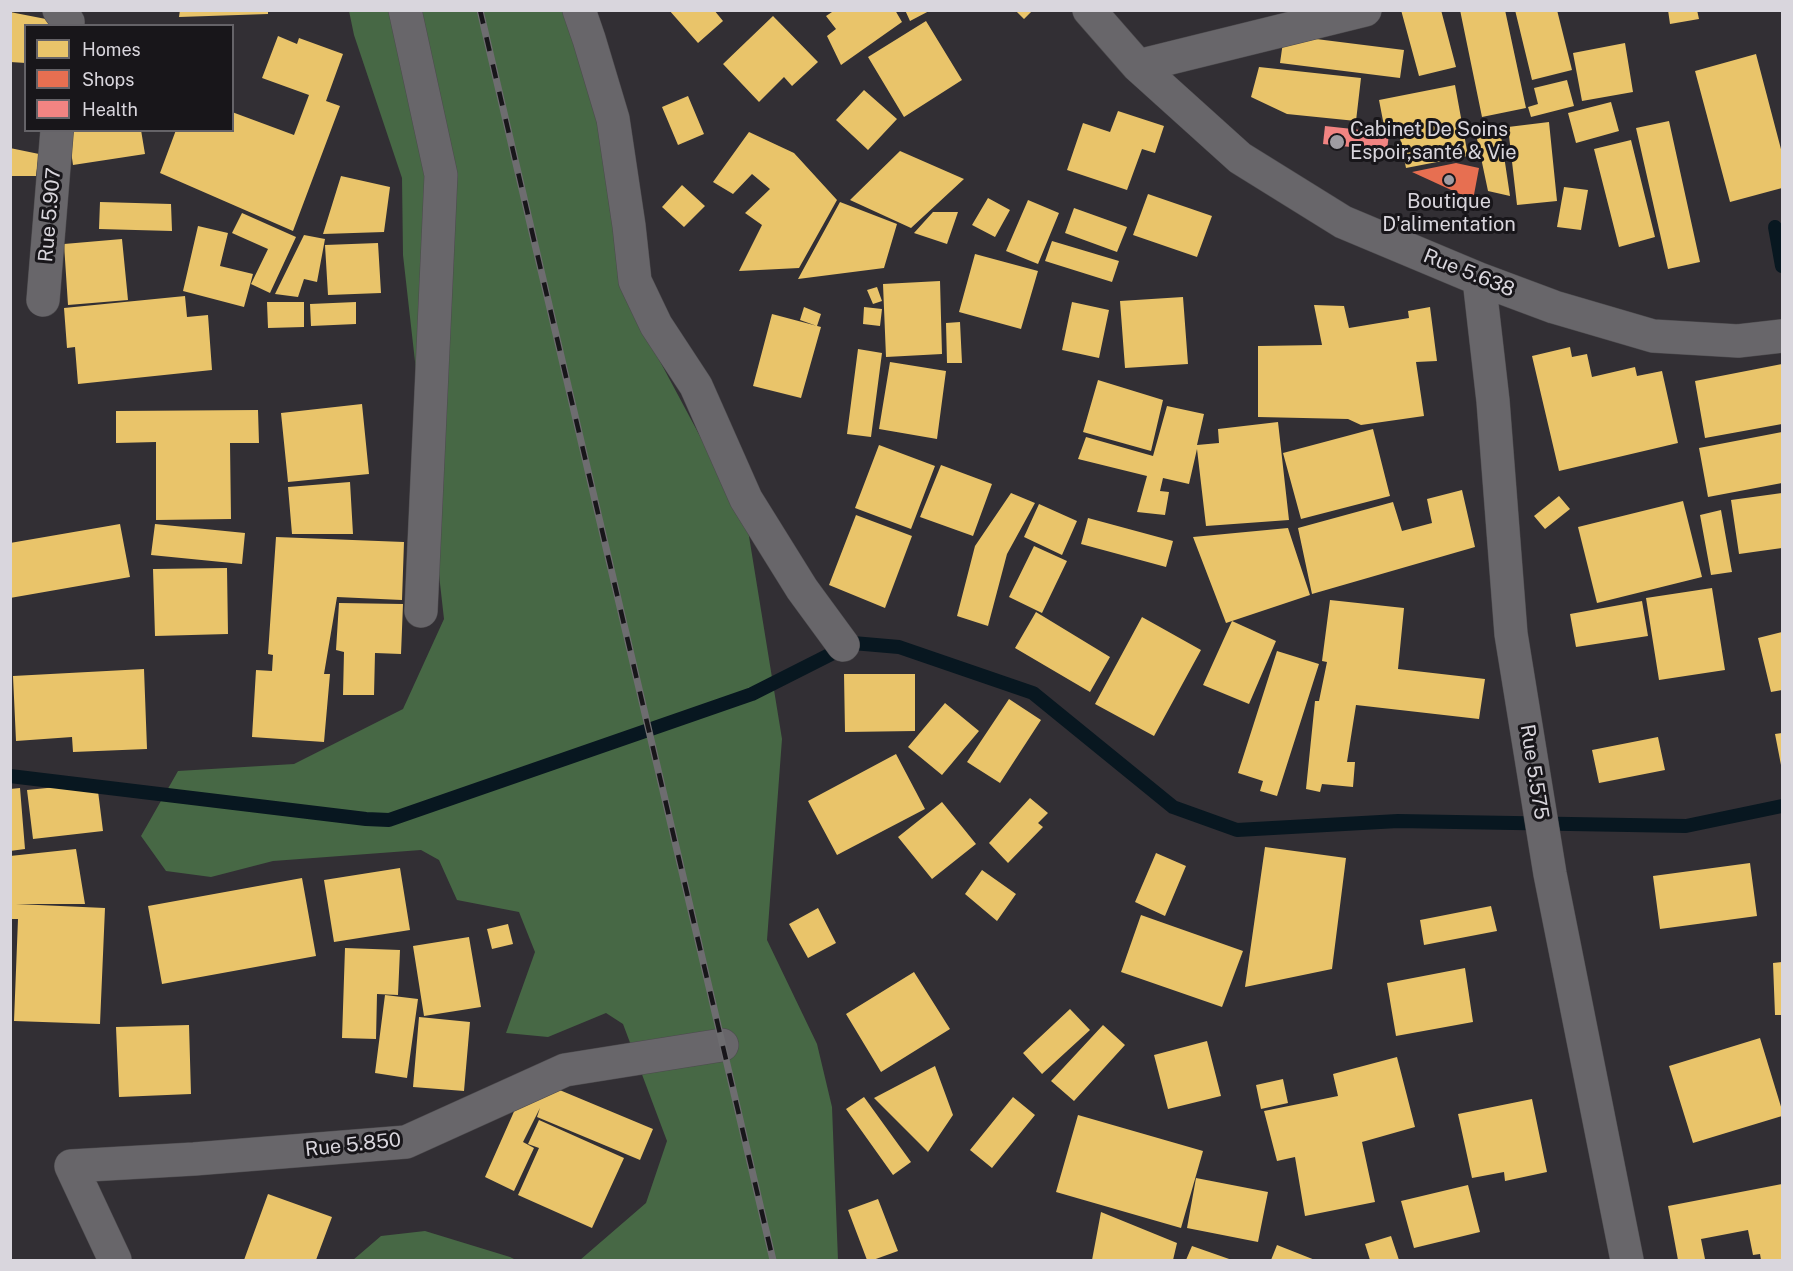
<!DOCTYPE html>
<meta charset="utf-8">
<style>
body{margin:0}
#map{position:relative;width:1793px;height:1271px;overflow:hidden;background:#322f34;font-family:"Public Sans",sans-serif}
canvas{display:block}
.frame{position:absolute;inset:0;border:12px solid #d9d6dd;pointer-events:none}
.legend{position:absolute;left:24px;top:24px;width:210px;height:108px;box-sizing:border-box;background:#18161a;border:2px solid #656368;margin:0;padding:8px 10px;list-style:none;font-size:18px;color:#d9d6dd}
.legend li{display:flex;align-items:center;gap:12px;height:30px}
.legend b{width:30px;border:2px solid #656368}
</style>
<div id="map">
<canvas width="1793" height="1271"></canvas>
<div class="frame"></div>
<ul class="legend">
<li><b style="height:16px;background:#e9c46a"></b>Homes</li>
<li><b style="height:16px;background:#e76f51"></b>Shops</li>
<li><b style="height:16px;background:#f28482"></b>Health</li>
</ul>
</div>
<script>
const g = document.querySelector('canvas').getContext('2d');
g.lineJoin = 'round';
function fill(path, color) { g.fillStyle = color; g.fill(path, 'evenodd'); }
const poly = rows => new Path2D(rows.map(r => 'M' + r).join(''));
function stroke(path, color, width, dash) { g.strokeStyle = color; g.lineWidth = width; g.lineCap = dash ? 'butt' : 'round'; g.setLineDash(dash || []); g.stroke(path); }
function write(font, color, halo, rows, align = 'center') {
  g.font = font + ' "Public Sans",sans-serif'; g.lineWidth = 6; g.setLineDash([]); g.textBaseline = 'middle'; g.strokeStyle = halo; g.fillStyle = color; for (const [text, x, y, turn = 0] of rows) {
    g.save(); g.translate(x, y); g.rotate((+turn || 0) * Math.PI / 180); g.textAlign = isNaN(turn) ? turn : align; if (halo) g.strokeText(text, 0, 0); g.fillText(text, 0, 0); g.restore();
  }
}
const forest = poly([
 [349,11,570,11,592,81,648,339,747,524,782,739,767,940,817,1044,832,1107,838,1260,580,1260,646,1203,667,1141,623,1024,606,1013,548,1037,506,1033,535,952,519,912,457,900,439,860,421,850,273,861,211,877,166,871,141,836,178,771,294,764,403,709,444,619,403,255,402,178,354,35],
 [425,1231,510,1257,516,1260,353,1260,381,1236]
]);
const homes = poly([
 [180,10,268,10,268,14,179,17],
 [669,10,714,10,723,21,698,43],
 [835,10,895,10,902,22,841,65,827,36,836,29,826,16],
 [905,10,931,10,910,21],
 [1015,10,1033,10,1024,19],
 [1401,10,1441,10,1456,67,1419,76],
 [1460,10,1505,10,1526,108,1482,117],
 [1515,10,1557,10,1572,70,1532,80],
 [1668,10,1697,10,1699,19,1670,24],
 [10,12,51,20,50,26,26,26,26,63,10,62],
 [773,16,818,62,792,86,784,77,759,102,723,64],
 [926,21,962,80,904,117,868,57],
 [1284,35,1404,50,1400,78,1280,63],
 [278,36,297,44,299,38,343,54,326,101,340,106,293,231,160,173,176,130,232,130,232,112,294,135,309,95,262,78],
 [1625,43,1633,92,1582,101,1573,53],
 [1756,54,1782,153,1782,188,1730,202,1695,71],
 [1259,67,1361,78,1356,121,1287,114,1251,97],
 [1567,80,1574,106,1531,117,1528,107,1538,104,1534,88],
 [1455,85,1468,156,1406,168,1398,128,1385,131,1379,100],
 [864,90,897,119,868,150,836,120],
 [688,96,704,134,678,145,662,107],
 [1611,102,1619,131,1576,143,1568,113],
 [1118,111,1164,126,1155,153,1142,149,1127,190,1067,170,1083,123,1110,132],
 [1669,121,1700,262,1668,269,1636,128],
 [1549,122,1557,201,1517,205,1508,127],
 [1500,129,1510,196,1488,191,1476,134],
 [68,130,141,130,145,154,73,165],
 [749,132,794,153,837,200,799,268,739,271,762,225,745,213,770,189,752,174,733,194,713,182],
 [1631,140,1655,237,1619,247,1594,149],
 [10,148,39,154,36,176,10,176],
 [900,151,964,179,911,228,850,200],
 [341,176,390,187,384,232,323,234],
 [682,185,705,206,684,227,662,207],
 [1564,187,1588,190,1581,230,1557,227],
 [1148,194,1212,216,1197,257,1133,235],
 [988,198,1010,210,995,237,972,225],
 [1028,200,1059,213,1038,264,1006,251],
 [100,202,171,204,172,231,99,229],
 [840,202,897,224,884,268,798,279],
 [1074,208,1127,227,1117,252,1065,233],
 [933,212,958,212,947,244,914,233],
 [242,213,296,237,270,293,251,284,268,249,232,233],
 [198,226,228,233,220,266,253,274,244,307,183,291],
 [304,235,325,239,317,282,304,279,298,297,275,294],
 [122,239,128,300,68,305,64,244],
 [1052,241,1119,261,1112,282,1045,261],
 [378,243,381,293,328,295,325,245],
 [975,254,1038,271,1021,329,959,312],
 [940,281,942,354,886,357,883,284],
 [877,287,882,301,873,304,867,290],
 [185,296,187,317,208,315,212,370,78,384,75,347,67,348,64,308],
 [1183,297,1188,364,1125,368,1120,301],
 [267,302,304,302,304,327,268,328],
 [356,302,356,324,311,326,310,304],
 [1072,302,1109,310,1099,358,1062,350],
 [1314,305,1344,306,1349,328,1409,318,1408,311,1430,307,1437,361,1416,362,1424,416,1361,425,1348,419,1258,417,1258,346,1322,345],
 [804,307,821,314,817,326,800,320],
 [864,307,882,309,880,326,863,324],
 [772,314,821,327,801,398,753,386],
 [960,322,962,363,947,363,946,323],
 [1570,347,1572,357,1587,354,1592,377,1635,367,1637,376,1662,371,1678,443,1559,471,1532,356],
 [858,349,882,353,871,437,847,434],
 [890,362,946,371,937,439,879,429],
 [1782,364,1782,424,1705,438,1695,381],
 [1098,380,1163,400,1151,451,1083,432],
 [362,404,369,474,288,482,281,413],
 [1167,406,1204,414,1197,445,1219,443,1218,429,1278,422,1289,520,1206,526,1197,449,1189,484,1163,478,1160,491,1169,492,1165,515,1137,512,1147,476,1078,459,1086,437,1153,456],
 [258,410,259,443,230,443,231,519,156,520,156,442,116,443,116,411],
 [1373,429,1390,496,1301,519,1283,453],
 [1782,432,1782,483,1708,497,1699,448],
 [879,445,935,466,911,529,855,508],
 [941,465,992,484,973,536,920,517],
 [350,482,353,534,292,534,288,487],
 [1462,490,1475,547,1312,594,1298,528,1393,502,1402,531,1432,523,1427,499],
 [1011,493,1035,503,1007,554,988,626,957,616,975,546],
 [1782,493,1782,548,1739,554,1731,500],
 [1559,496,1570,509,1545,529,1534,516],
 [1683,501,1702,577,1597,603,1578,527],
 [1039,504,1077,521,1062,555,1024,537],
 [1721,510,1732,572,1711,575,1700,515],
 [856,515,912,536,885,608,829,585],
 [1088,518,1173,541,1166,567,1081,544],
 [120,524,130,577,10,598,10,543],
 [155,524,245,533,242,564,151,555],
 [1288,528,1310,595,1232,621,1276,641,1249,704,1203,685,1232,621,1226,623,1193,537],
 [276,537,404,542,402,600,337,597,324,674,330,674,324,742,252,737,256,670,272,671,273,655,268,654],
 [1034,546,1067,561,1042,613,1009,597],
 [227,568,228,634,155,636,153,569],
 [1712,588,1725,670,1659,680,1646,598],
 [1330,600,1404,608,1398,669,1485,679,1479,719,1356,705,1347,762,1355,762,1353,787,1322,784,1320,792,1306,789,1315,701,1319,701,1327,662,1322,661],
 [1642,601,1648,636,1576,647,1570,614],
 [339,603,403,604,401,654,375,653,374,695,343,695,344,652,336,650],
 [1036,612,1110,657,1090,692,1015,648],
 [1142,617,1201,650,1154,736,1095,704],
 [1782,632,1782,690,1771,692,1758,638],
 [1277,651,1319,664,1277,796,1260,791,1263,781,1238,773],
 [144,669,147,749,73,752,72,737,16,741,13,676],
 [844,674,915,674,915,731,845,732],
 [1009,699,1041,720,1000,783,967,762],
 [945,703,979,731,942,775,908,747],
 [1782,733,1782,765,1781,765,1775,734],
 [1658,737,1665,770,1599,783,1592,750],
 [896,754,925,809,837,855,808,801],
 [97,783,103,831,33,839,27,790],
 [20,788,25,849,10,851,10,789],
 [1030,798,1048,813,1038,823,1043,827,1008,863,989,843],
 [942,802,976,844,932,879,898,837],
 [1265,847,1346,858,1332,969,1245,987],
 [76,849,85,904,16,904,105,908,100,1024,14,1021,18,919,10,919,10,856],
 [1156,853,1186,866,1165,916,1135,902],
 [1750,863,1757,916,1660,929,1653,876],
 [400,868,410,930,334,942,324,880],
 [982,870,1016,894,997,921,965,894],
 [302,878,316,956,162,984,148,906],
 [1491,906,1497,931,1424,945,1420,920],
 [818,908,836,943,808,958,789,924],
 [1141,915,1243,951,1222,1007,1121,972],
 [508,924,513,944,492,949,487,929],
 [469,937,481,1007,424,1016,413,946],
 [345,948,400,950,398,995,377,994,376,1039,342,1038],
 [1782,962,1782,1015,1775,1015,1773,963],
 [1465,968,1473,1022,1396,1036,1387,983],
 [914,972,950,1029,881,1072,846,1014],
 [385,995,418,999,407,1078,375,1073],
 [1070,1009,1090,1030,1042,1074,1023,1053],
 [419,1017,470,1022,464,1091,413,1087],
 [189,1025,191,1094,119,1097,116,1027],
 [1103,1025,1125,1045,1074,1101,1051,1081],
 [1760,1038,1782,1110,1782,1116,1693,1143,1669,1066],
 [1207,1041,1221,1096,1168,1109,1154,1055],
 [1397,1057,1415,1127,1362,1142,1375,1202,1305,1216,1295,1157,1277,1161,1264,1111,1338,1096,1333,1074],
 [935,1066,953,1115,928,1152,874,1098],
 [1283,1079,1288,1103,1261,1109,1256,1085],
 [528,1080,550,1086,653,1129,640,1160,537,1117,540,1108,523,1142,534,1148,514,1191,485,1177],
 [864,1097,911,1162,893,1175,846,1109],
 [1013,1097,1035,1115,992,1168,970,1150],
 [1532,1099,1547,1172,1505,1181,1504,1172,1472,1178,1458,1114],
 [1078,1115,1203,1151,1181,1228,1056,1192],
 [539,1120,624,1158,592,1228,518,1195,539,1148,528,1144],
 [1196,1178,1268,1192,1258,1242,1187,1228],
 [1782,1184,1782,1260,1761,1260,1760,1254,1753,1255,1748,1230,1701,1239,1705,1259,1678,1260,1668,1206],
 [1468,1185,1480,1232,1414,1248,1401,1201],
 [268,1194,332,1217,316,1260,244,1260],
 [878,1199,898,1251,873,1260,867,1260,848,1210],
 [1101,1212,1177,1243,1173,1260,1092,1260],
 [1391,1236,1399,1260,1370,1260,1365,1244],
 [1277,1245,1315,1260,1271,1260],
 [1192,1246,1232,1260,1186,1260]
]);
const shops = poly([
 [1456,163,1479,168,1473,200,1412,172]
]);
const health = poly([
 [1325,126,1389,133,1387,151,1323,144]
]);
const stream = poly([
 [1775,227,1782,266],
 [10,776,366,819,389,820,752,694,853,643,899,647,1033,693,1173,807,1237,830,1398,821,1686,826,1782,806]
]);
const minor = poly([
 [59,10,68,22,67,26],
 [405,10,441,175,421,611],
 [579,10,589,39,613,119,629,226,635,281,656,325,696,386,746,499,802,589,843,645],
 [1089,10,1138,66,1240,158,1343,222,1479,279,1554,307,1653,336,1738,341,1782,336],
 [1138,66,1365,10],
 [1479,279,1493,401,1511,634,1550,874,1627,1260],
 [43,300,57,130],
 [115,1260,71,1166,194,1159,406,1142,565,1070,722,1045]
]);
const rail = poly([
 [480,10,773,1260]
]);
const markers = [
 [1337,142,8,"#9f9ca2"],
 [1449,180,6,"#9f9ca2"]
];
const poiNames = [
 ["Cabinet De Soins",1350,130],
 ["Espoir,santé & Vie",1350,153],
 ["Boutique",1449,202,"center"],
 ["D'alimentation",1449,225,"center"]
];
const streetNames = [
 ["Rue 5.907",50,215,-85],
 ["Rue 5.638",1469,273,22],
 ["Rue 5.575",1534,772,81],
 ["Rue 5.850",353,1145,-6]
];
fill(forest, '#476845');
fill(homes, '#e9c46a');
fill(shops, '#e76f51');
fill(health, '#f28482');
stroke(stream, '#081720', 14);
stroke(minor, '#4d4b4e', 34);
stroke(minor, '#68666a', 33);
stroke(rail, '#6e6d70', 7);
stroke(rail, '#18161a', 4.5, [14]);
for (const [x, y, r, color] of markers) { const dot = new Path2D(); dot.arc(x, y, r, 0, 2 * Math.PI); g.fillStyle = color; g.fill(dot); stroke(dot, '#18161a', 2); }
write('20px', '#d9d6dd', '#18161a', poiNames, 'left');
write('20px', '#d9d6dd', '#18161a', streetNames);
</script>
